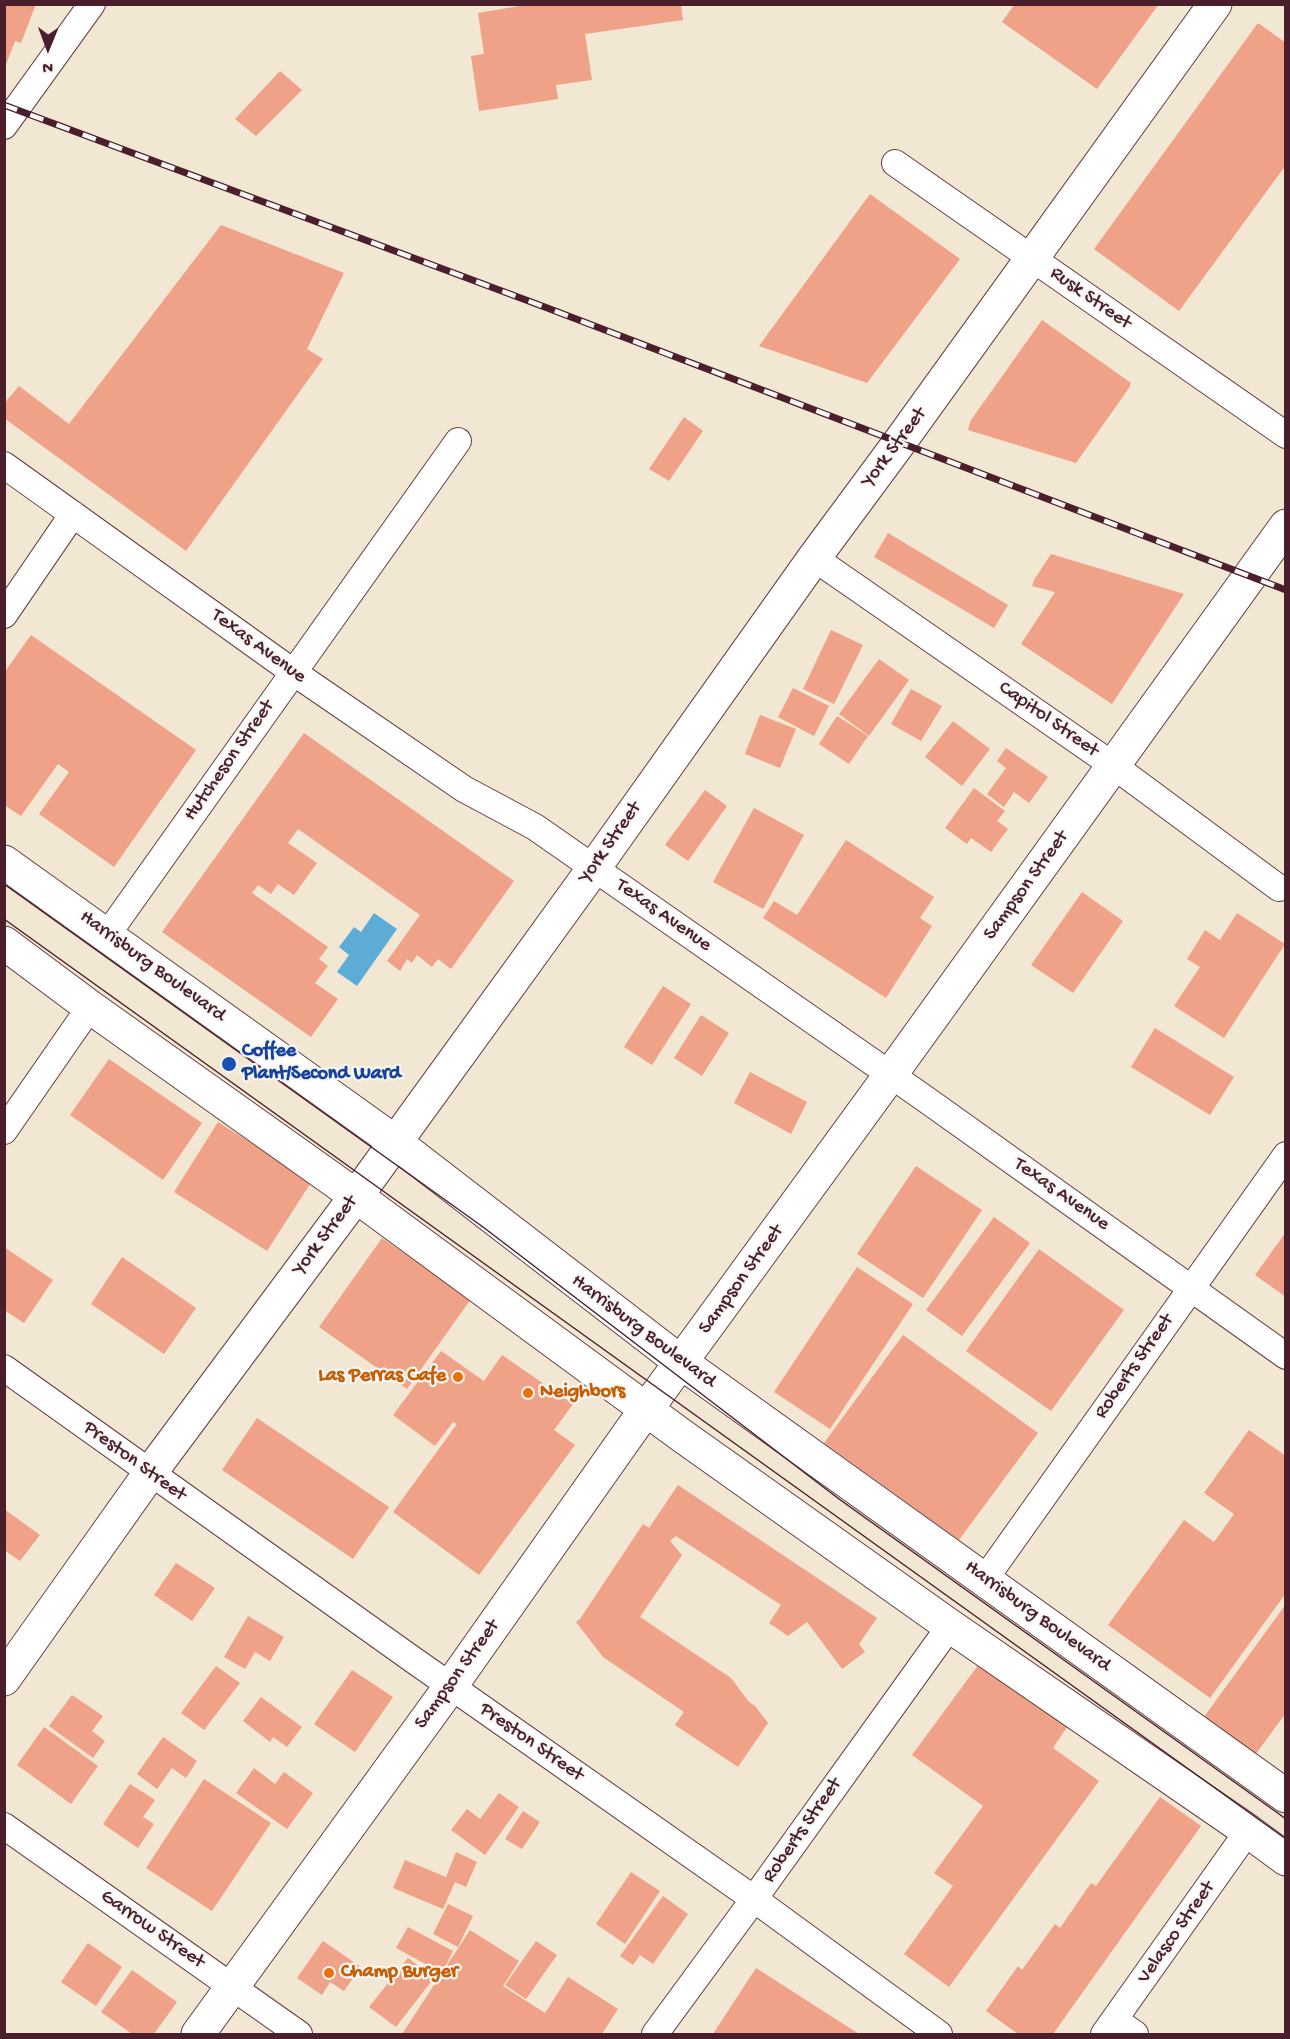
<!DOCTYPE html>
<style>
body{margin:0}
#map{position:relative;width:1290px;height:2039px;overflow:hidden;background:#f2e7d2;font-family:"Gochi Hand",sans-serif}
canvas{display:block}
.frame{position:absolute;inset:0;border:6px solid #4a1f2b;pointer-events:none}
.north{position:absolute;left:18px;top:18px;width:60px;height:60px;-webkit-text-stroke:4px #f6f6f2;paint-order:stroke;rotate:181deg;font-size:16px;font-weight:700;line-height:24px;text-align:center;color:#4a1f2b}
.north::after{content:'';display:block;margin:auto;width:21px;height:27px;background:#4a1f2b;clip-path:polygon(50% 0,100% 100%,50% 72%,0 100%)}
</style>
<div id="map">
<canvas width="1290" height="2039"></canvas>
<div class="frame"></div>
<div class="north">N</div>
</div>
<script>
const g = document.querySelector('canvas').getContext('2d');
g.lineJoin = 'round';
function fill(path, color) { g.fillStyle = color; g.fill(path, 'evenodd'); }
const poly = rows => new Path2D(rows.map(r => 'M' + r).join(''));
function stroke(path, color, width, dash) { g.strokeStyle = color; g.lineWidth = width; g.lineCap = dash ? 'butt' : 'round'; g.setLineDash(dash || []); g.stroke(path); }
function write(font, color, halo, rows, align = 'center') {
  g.font = font + ' "Gochi Hand",sans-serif'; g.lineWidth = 4.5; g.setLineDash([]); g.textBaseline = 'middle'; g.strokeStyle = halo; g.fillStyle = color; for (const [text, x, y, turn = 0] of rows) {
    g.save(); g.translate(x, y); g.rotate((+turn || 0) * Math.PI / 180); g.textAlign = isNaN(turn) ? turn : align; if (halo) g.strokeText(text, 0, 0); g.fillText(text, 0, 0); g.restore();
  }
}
const water = poly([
 [374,913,397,929,357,986,337,972,349,955,339,947,354,927,361,932]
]);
const building = poly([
 [4,4,36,4,21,43,15,41,5,67],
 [531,4,681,4,683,20,585,34,592,80,556,85,558,99,479,111,471,56,484,54,478,13],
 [1015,4,1159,4,1097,89,1002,22],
 [1258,23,1286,43,1286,165,1179,311,1094,249],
 [280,71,302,90,256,136,235,119],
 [870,194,960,259,867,383,759,346],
 [221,225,344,273,307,349,323,359,186,551,4,418,4,404,19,386,69,424],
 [1042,320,1131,383,1129,388,1076,463,968,430,971,420],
 [684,417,703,431,669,481,649,469],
 [888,533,1008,605,994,628,874,557],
 [1051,554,1184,594,1112,704,1021,644,1055,592,1032,586,1034,580],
 [831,630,863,645,834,704,803,689],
 [31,635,196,750,114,867,39,814,69,772,58,764,21,816,4,805,4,673],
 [879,659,909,680,869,736,839,714],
 [793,688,829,706,814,736,778,717],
 [911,689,942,706,921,741,891,724],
 [760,715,796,729,780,768,745,754],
 [837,716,868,736,849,764,819,744],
 [953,721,990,749,962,786,925,757],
 [304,733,514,881,451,969,438,959,432,967,417,955,412,963,407,959,400,971,387,961,420,915,298,829,288,843,317,863,294,895,278,884,271,894,258,885,252,893,328,947,319,959,328,966,315,983,338,999,311,1037,162,932],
 [1006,748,1048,777,1029,803,1014,792,1004,807,987,794,1006,768,997,761],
 [974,788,1005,811,997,821,1008,829,991,852,971,838,967,844,945,828],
 [705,790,727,806,688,861,665,845],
 [754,808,804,835,763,909,713,882],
 [846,840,934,897,920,918,932,926,886,998,763,918,774,901,797,915],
 [1082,892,1123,921,1073,993,1031,965],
 [1237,913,1285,944,1224,1038,1174,1006,1200,967,1187,959,1205,930,1220,940],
 [663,986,691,1004,652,1065,624,1047],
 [701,1015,729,1033,702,1076,674,1058],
 [1155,1028,1234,1077,1210,1115,1131,1067],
 [109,1059,202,1123,163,1180,70,1115],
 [750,1072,807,1102,791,1134,734,1103],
 [218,1122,312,1181,267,1251,174,1192],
 [916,1166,982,1210,923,1298,857,1254],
 [994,1217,1030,1243,962,1336,926,1310],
 [1286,1232,1286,1297,1255,1275],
 [382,1238,471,1299,407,1389,319,1327],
 [4,1247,53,1280,24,1323,4,1310],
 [1039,1249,1124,1310,1051,1411,966,1351],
 [122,1257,196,1308,164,1354,91,1304],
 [857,1267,913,1304,830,1429,774,1392],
 [903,1335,1038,1433,959,1540,824,1443],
 [441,1351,484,1381,502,1355,573,1404,554,1430,575,1445,479,1575,393,1512,457,1424,453,1422,435,1446,393,1415],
 [257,1418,389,1507,353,1559,222,1470],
 [1249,1430,1286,1456,1286,1593,1210,1698,1108,1625,1184,1520,1214,1542,1234,1514,1204,1493],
 [678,1485,877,1618,859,1644,865,1652,842,1669,807,1622,788,1636,769,1623,781,1605,676,1536,670,1541,682,1555,640,1617,731,1678,749,1702,755,1706,768,1723,738,1767,675,1725,684,1712,603,1657,576,1622,580,1619,643,1524,649,1528],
 [4,1509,40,1535,20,1561,4,1550],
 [176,1563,215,1588,192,1621,154,1595],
 [1286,1604,1286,1713,1252,1759,1201,1721],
 [248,1616,284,1637,270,1661,255,1652,245,1669,224,1657],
 [979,1664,1067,1727,1053,1748,1099,1781,949,1987,904,1954,953,1886,934,1873,983,1806,912,1755],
 [216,1666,240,1683,204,1730,181,1713],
 [352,1670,393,1697,355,1752,314,1724],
 [72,1695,103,1716,92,1731,105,1741,93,1758,49,1726],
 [261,1697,302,1727,287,1747,273,1737,270,1742,243,1721],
 [44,1727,98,1766,71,1804,17,1765],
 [163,1737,197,1761,186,1778,172,1768,157,1789,137,1774],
 [254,1768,275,1784,284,1772,313,1793,287,1829,236,1793],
 [204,1779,271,1823,212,1911,146,1868],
 [130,1784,155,1800,143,1817,154,1824,138,1848,103,1824],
 [499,1793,519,1807,485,1855,451,1830,467,1809,480,1819],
 [1160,1797,1201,1826,1053,2034,1018,2034,986,2011,1018,1966,1022,1970,1055,1924,1060,1928,1091,1883,1096,1886],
 [523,1811,540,1822,522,1849,505,1839],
 [456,1852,477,1862,466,1887,455,1882,443,1909,393,1888,405,1860,446,1877],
 [631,1872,660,1891,625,1944,596,1924],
 [663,1896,688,1914,653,1964,640,1955,633,1965,620,1956],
 [448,1904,473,1916,458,1947,433,1934],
 [408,1927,453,1951,442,1973,396,1948],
 [470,1930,519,1961,503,1986,545,2013,568,1977,618,2009,602,2034,402,2034],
 [323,1941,361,1967,344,1991,330,1982,322,1995,297,1978],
 [536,1941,557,1955,526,1999,505,1985],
 [88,1943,122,1967,96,2006,61,1982],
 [408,1958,434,1978,396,2027,369,2007],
 [756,1968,859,2034,713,2034],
 [132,1970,177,2002,154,2034,132,2034,101,2012]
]);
const minor = poly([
 [4,126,92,4],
 [895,163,1286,435],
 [4,465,293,672,464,789,535,827,924,1098,1286,1356],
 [814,558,1114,766,1279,888],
 [4,615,73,514],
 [107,935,458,441],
 [4,1131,90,1007],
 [4,1368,412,1659,754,1899,939,2034],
 [985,1579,1286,1155],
 [4,1826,299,2034],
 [1115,2020,1135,2034],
 [655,2034,754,1899,950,1626],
 [1104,2034,1248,1831]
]);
const major = poly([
 [4,862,395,1142,682,1363,1286,1796],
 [4,943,90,1007,356,1196,681,1435,950,1626,1248,1831,1286,1859],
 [4,1679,150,1473,368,1180,594,868,814,558,899,443,1215,4],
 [198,2034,450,1687,632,1429,891,1074,1286,526]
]);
const tram = poly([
 [4,884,483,1227,839,1499,1286,1819],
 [4,919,1286,1839]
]);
const rail = poly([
 [4,105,550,309,1286,590]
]);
const markers = [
 [229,1064,8,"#1a4fb4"],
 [458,1377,6,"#e8710a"],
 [528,1393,6,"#e8710a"],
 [329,1973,6,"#e8710a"]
];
const streetNames = [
 ["Rusk Street",1090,299,35],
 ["York Street",895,448,-53],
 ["Texas Avenue",258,647,36],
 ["Capitol Street",1048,720,35],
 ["Hutcheson Street",230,761,-55],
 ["York Street",611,843,-55],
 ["Sampson Street",1027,886,-54],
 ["Texas Avenue",663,916,35],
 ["Harrisburg Boulevard",152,967,36],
 ["Texas Avenue",1061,1195,35],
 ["York Street",326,1236,-53],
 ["Sampson Street",742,1280,-54],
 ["Harrisburg Boulevard",643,1332,37],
 ["Roberts Street",1135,1367,-55],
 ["Preston Street",134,1462,36],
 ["Harrisburg Boulevard",1037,1617,36],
 ["Sampson Street",458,1675,-54],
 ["Preston Street",531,1743,35],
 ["Roberts Street",803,1831,-55],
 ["Garrow Street",152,1930,35],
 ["Velasco Street",1177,1933,-55]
];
const transitNames = [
 ["Coffee",242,1052],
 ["Plant/Second Ward",242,1075]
];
const foodNames = [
 ["Las Perras Cafe",446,1377,"right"],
 ["Neighbors",540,1393],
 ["Champ Burger",341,1973]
];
fill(water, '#5cacd6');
fill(building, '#efa287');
stroke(minor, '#633d44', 28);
stroke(major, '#633d44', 35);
stroke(minor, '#fff', 26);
stroke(major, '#fff', 33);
stroke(tram, '#4a1f2b', 1.5);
stroke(rail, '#4a1f2b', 7);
stroke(rail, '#f6f6f2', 4.5, [14]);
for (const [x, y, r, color] of markers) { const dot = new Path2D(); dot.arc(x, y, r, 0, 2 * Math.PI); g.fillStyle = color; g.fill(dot); stroke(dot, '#f6f6f2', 2); }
write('20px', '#4a1f2b', '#f6f6f2', streetNames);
write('bold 20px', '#164399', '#f6f6f2', transitNames, 'left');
write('bold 20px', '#c56008', '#f6f6f2', foodNames, 'left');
</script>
